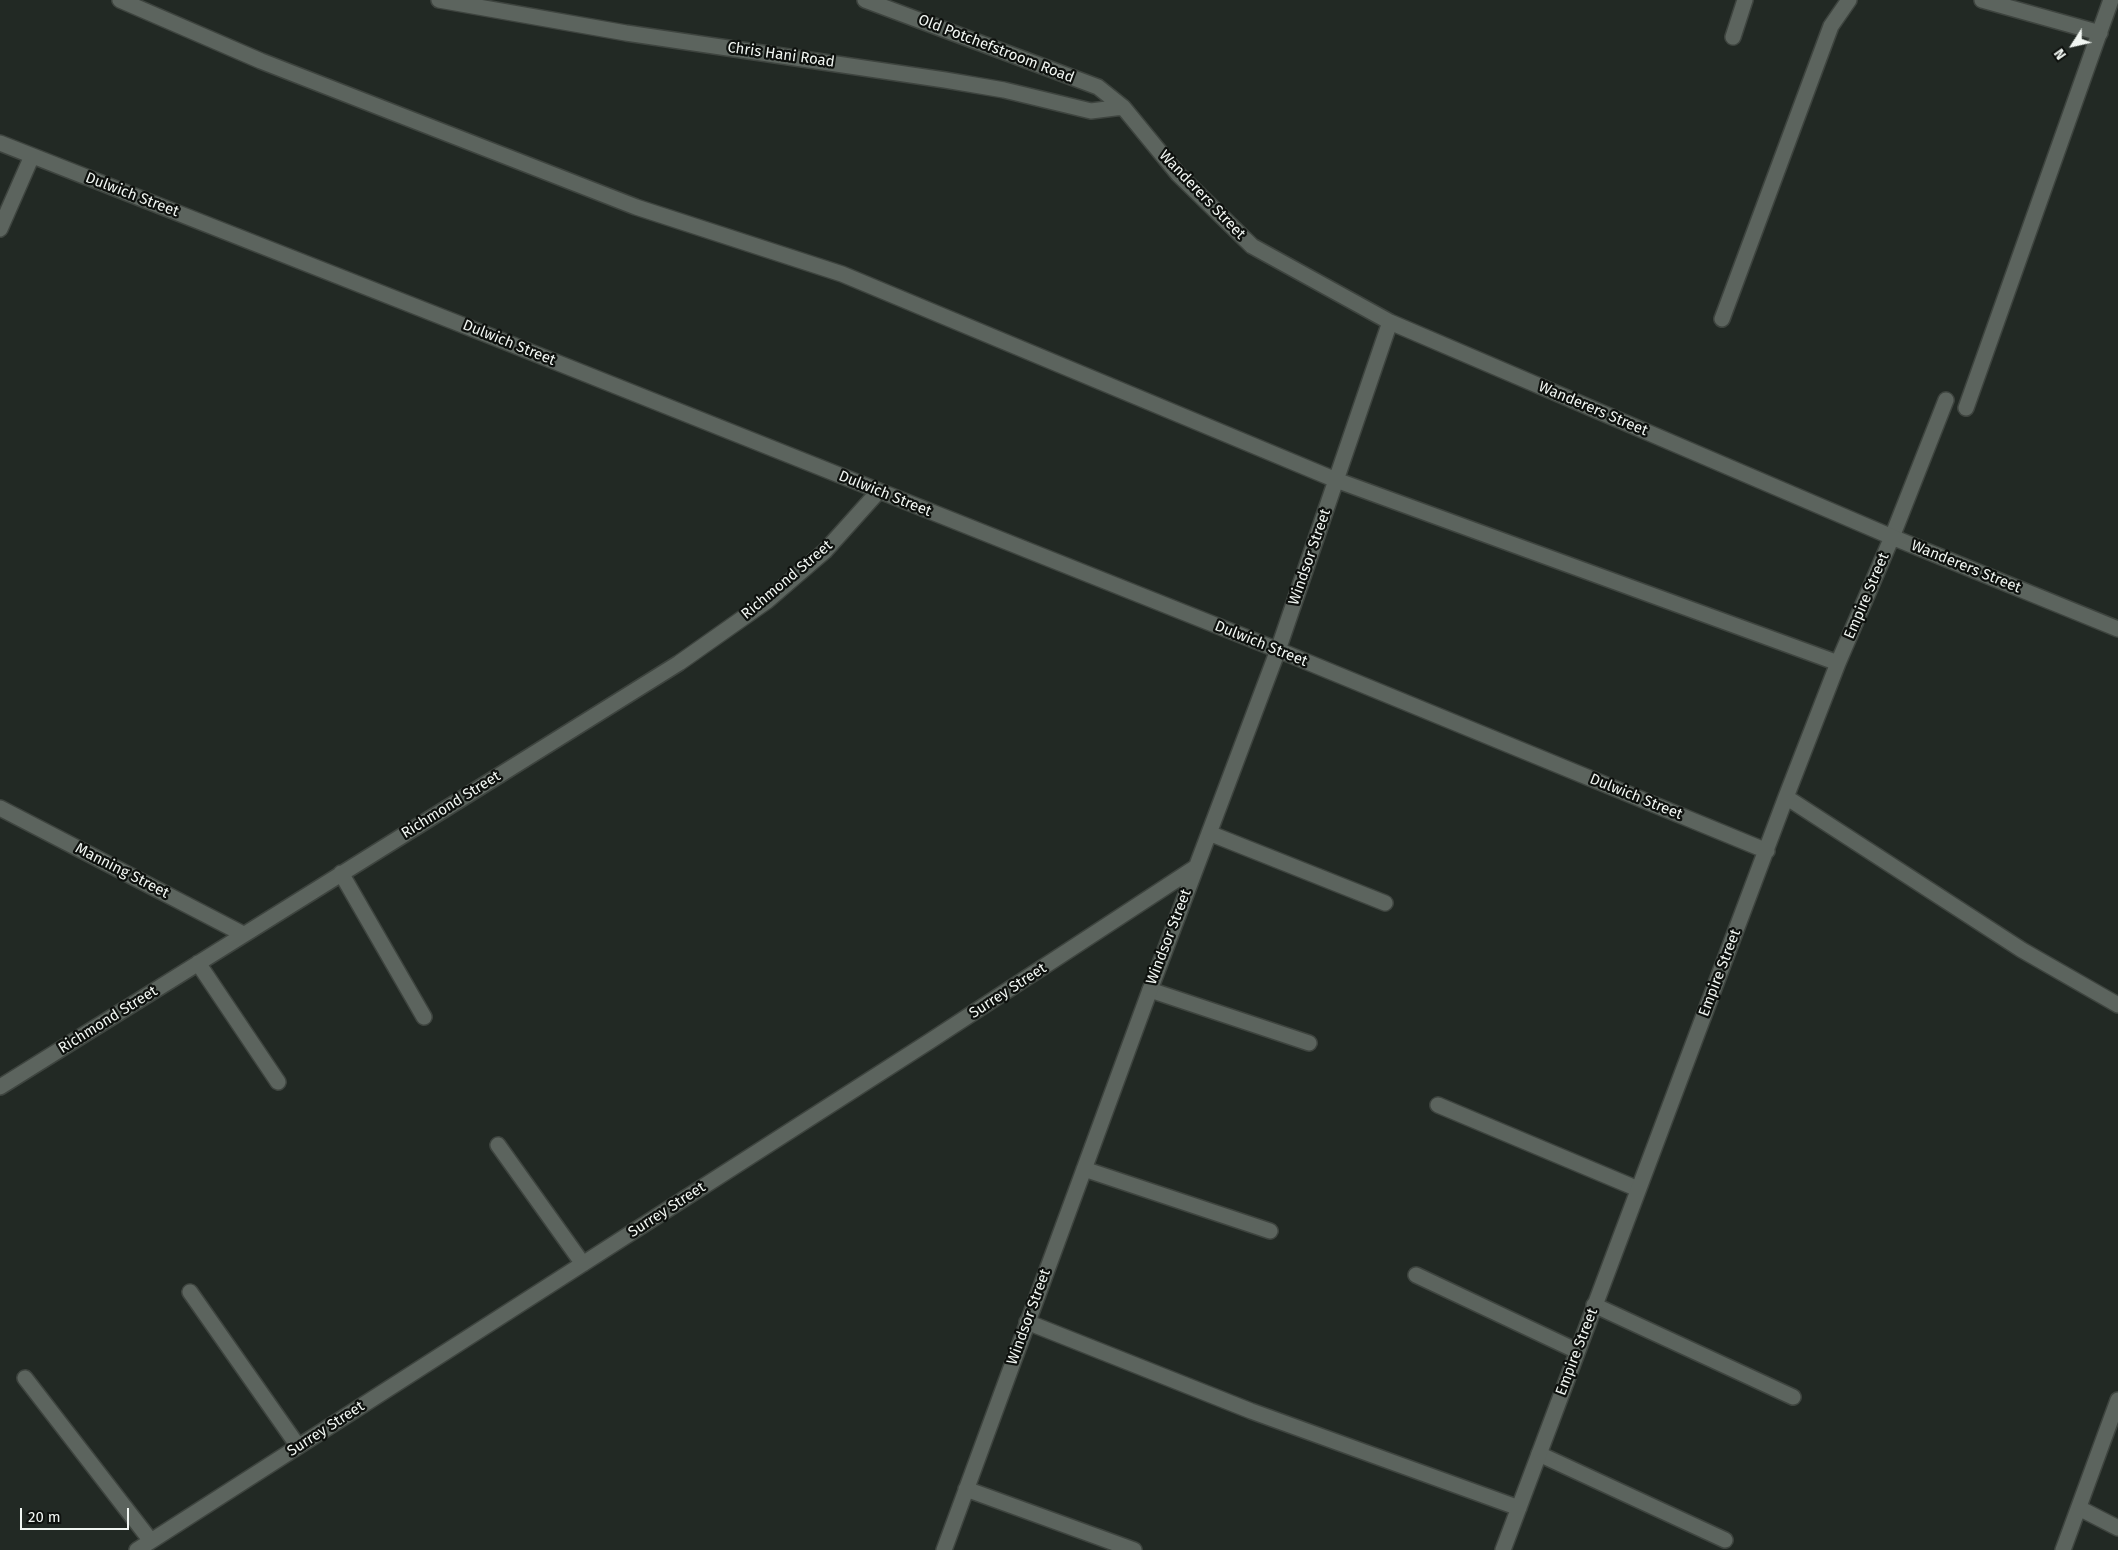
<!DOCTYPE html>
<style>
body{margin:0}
#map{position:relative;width:2118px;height:1550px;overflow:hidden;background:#222924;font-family:"Fira Sans",sans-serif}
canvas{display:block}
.north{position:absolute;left:2048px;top:20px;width:50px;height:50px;-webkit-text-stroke:4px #0e110e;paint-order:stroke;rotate:235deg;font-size:14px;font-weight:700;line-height:20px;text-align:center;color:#f1f6f2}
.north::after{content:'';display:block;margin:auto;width:18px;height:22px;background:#f1f6f2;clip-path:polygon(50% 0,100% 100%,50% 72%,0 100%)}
.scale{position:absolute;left:20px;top:1508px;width:109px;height:22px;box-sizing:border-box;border:2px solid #f1f6f2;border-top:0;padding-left:6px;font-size:15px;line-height:18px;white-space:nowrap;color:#f1f6f2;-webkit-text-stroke:4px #0e110e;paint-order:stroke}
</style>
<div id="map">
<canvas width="2118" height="1550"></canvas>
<div class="north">N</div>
<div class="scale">20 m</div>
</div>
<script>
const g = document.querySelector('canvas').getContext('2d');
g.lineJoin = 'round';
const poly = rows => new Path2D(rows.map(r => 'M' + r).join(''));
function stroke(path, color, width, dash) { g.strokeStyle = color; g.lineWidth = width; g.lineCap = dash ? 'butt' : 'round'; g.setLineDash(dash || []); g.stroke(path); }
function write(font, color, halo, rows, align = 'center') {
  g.font = font + ' "Fira Sans",sans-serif'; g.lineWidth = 4.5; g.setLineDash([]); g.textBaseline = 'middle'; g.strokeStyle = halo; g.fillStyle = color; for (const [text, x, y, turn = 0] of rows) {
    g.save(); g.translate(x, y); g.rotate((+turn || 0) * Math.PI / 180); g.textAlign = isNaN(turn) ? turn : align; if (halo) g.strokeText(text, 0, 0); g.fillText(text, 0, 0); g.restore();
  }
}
const service = poly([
 [1982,0,2100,33],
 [1733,37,1745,0],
 [1722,319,1831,26,1849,0],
 [1966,408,2111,0],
 [1892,537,1946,400],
 [1150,990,1309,1043],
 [1438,1105,1638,1189],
 [1594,1305,1793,1397],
 [1539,1454,1725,1540]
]);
const minor = poly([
 [120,0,261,61,636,207,842,274,1336,480,1838,663],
 [439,0,626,33,945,80,1004,90,1091,111,1123,107],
 [865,0,1098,87,1123,107,1178,174,1252,246,1390,322,1892,537,2118,629],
 [0,143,498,339,1278,650,1767,851],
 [0,229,32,156],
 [1786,797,2022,950,2118,1005],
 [0,808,243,934],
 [1209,833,1385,903],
 [341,873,424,1017],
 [198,963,278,1082],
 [0,1087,679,663,767,601,825,551,878,492],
 [498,1145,583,1264],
 [1084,1169,1270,1231],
 [1416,1275,1577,1351],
 [190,1292,298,1446],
 [1027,1322,1251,1411,1519,1508],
 [25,1378,151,1541],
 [966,1489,1134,1550],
 [2079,1508,2118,1528],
 [137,1550,930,1041,1196,867],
 [944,1550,1150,990,1278,650,1390,322],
 [1503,1550,1786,797,1838,663,1892,537],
 [2063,1550,2118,1400]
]);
const streetNames = [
 ["Old Potchefstroom Road",996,49,21],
 ["Chris Hani Road",781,55,8],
 ["Dulwich Street",132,195,21],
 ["Wanderers Street",1202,195,46],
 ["Dulwich Street",509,343,22],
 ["Wanderers Street",1593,409,23],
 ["Dulwich Street",885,494,22],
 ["Windsor Street",1310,557,-71],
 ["Wanderers Street",1966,567,22],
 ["Richmond Street",787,580,-40],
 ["Empire Street",1867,596,-67],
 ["Dulwich Street",1261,644,22],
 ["Dulwich Street",1636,797,22],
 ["Richmond Street",451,805,-32],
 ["Manning Street",122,871,27],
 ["Windsor Street",1169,937,-69],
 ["Empire Street",1720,973,-69],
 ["Surrey Street",1008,991,-33],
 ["Richmond Street",108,1020,-32],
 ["Surrey Street",667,1210,-33],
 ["Windsor Street",1029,1317,-70],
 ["Empire Street",1577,1352,-69],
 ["Surrey Street",326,1429,-33]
];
stroke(service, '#3e443f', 18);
stroke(minor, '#3e443f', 18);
stroke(service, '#5c645e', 15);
stroke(minor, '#5c645e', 15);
write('15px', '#f1f6f2', '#0e110e', streetNames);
</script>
